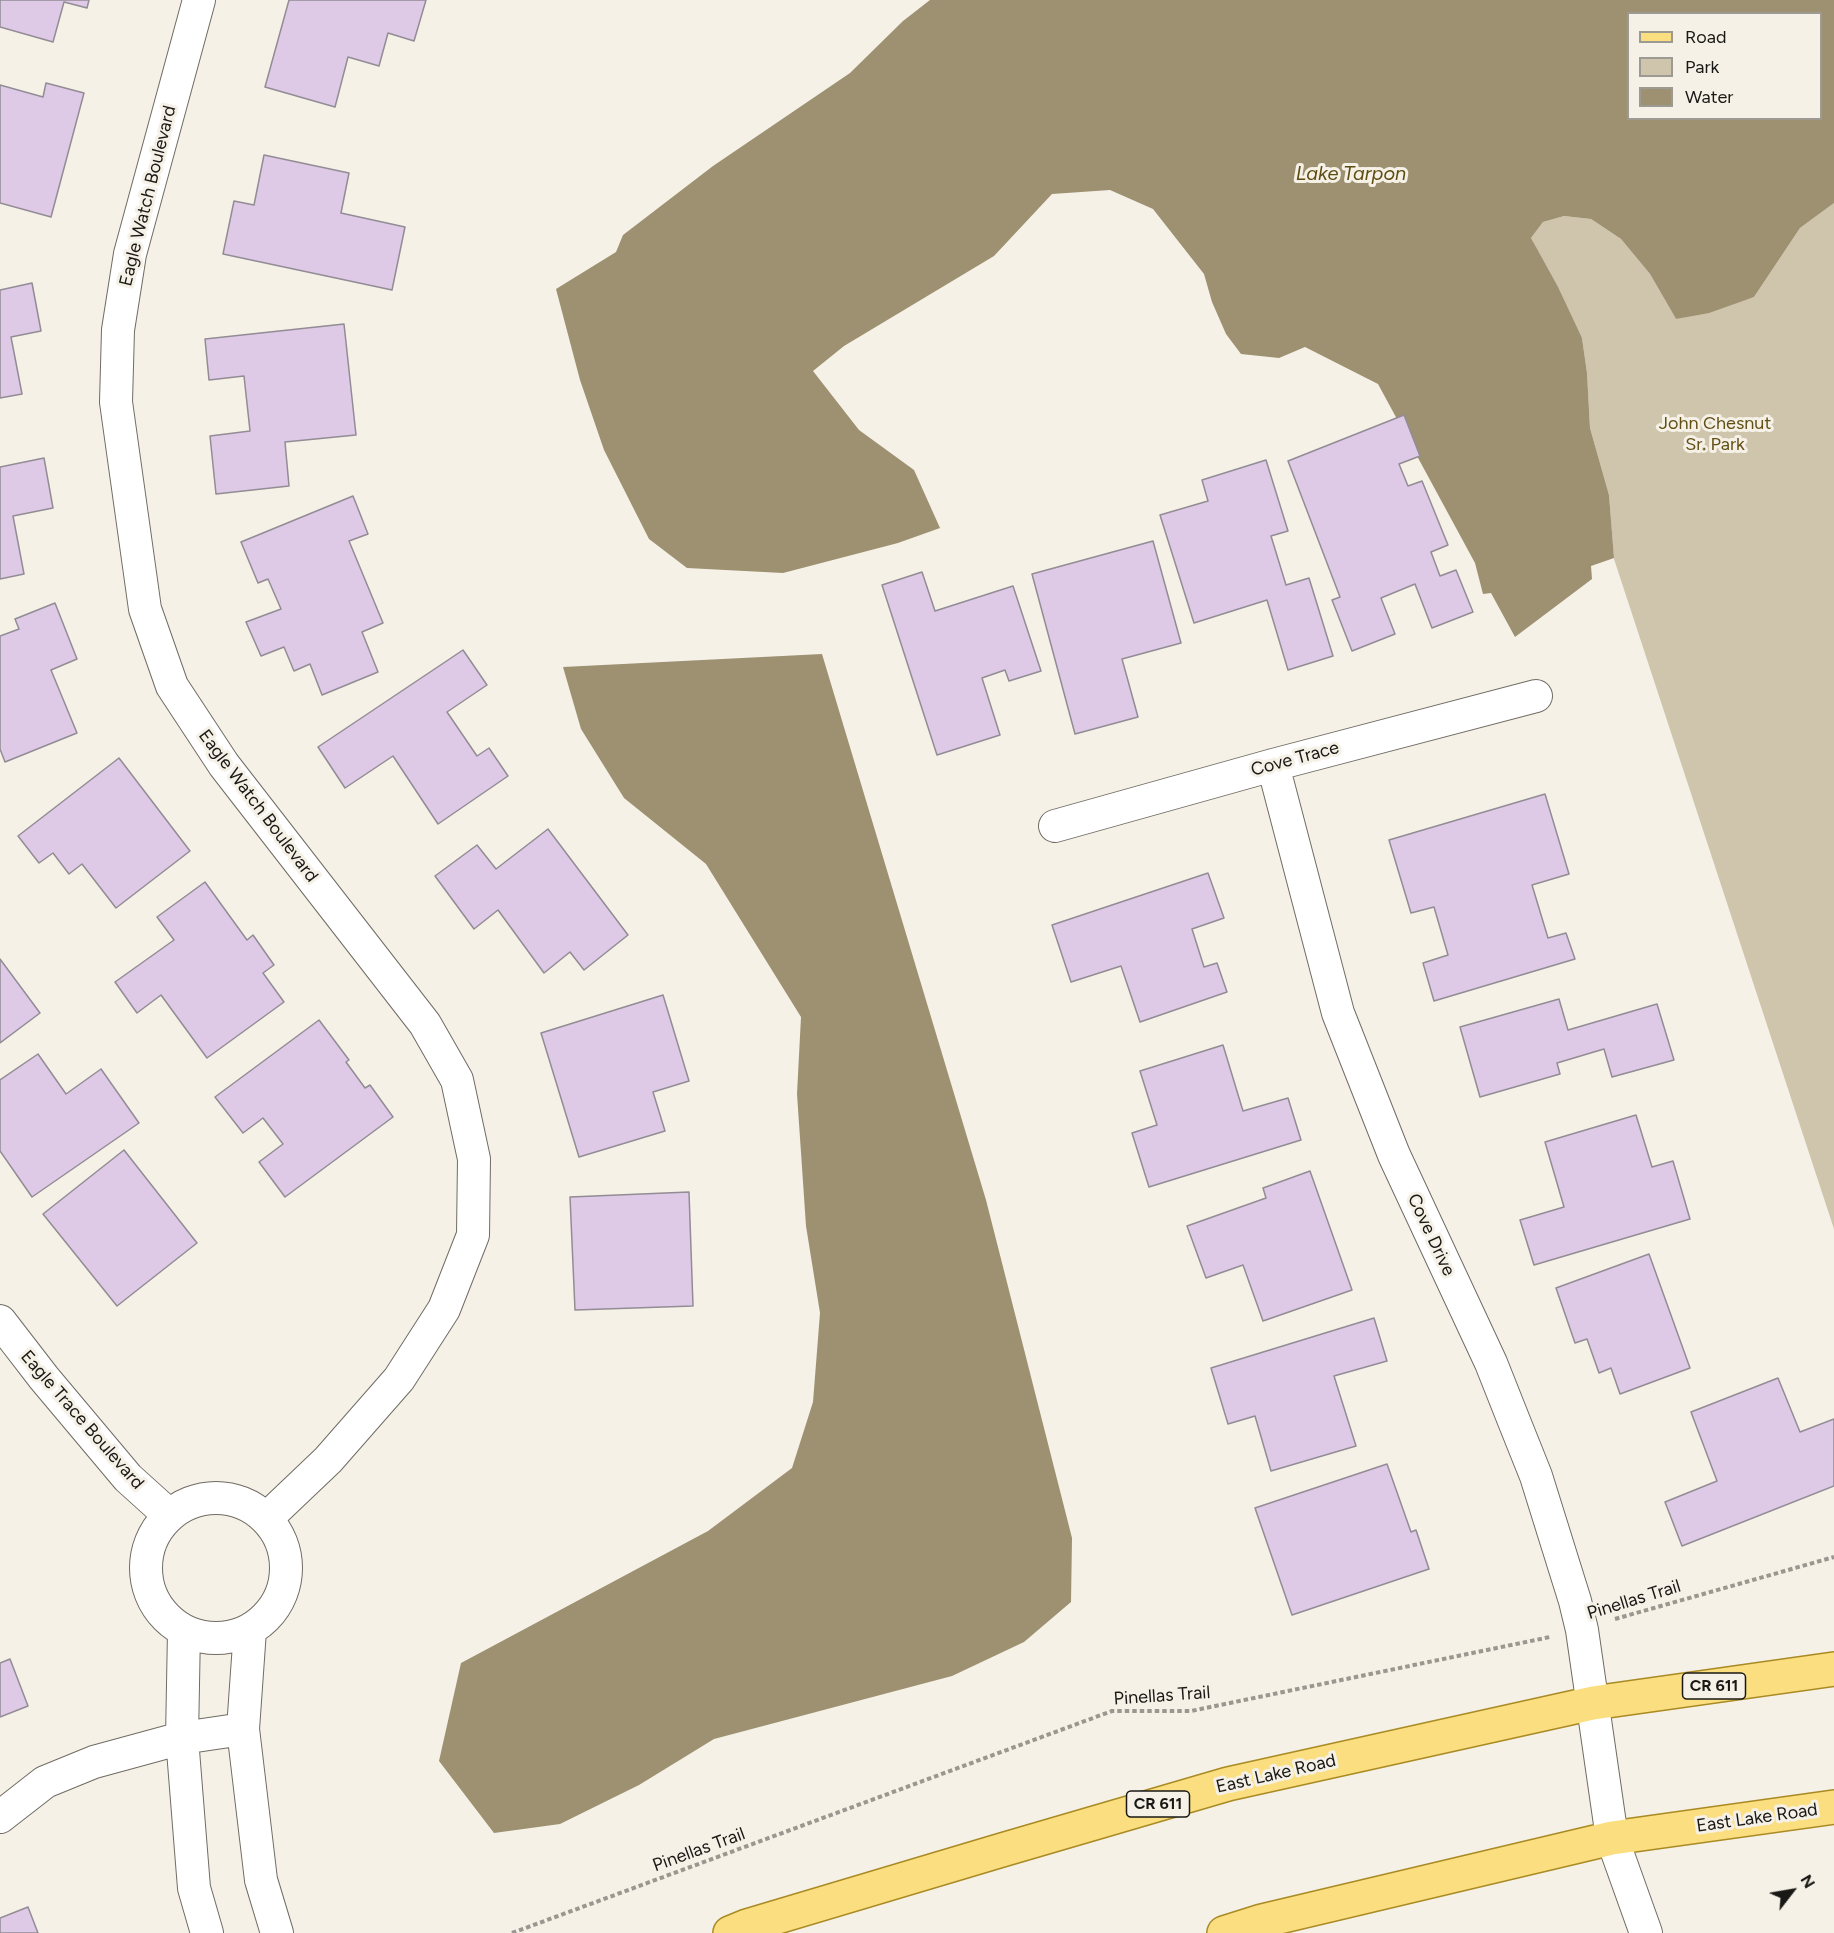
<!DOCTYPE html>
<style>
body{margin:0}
#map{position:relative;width:1834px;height:1933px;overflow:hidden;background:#f5f1e7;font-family:Figtree,sans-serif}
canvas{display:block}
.legend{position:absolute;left:1627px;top:12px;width:195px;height:108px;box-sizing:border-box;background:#f5f1e7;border:2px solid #9d9a93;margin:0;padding:8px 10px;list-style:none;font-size:18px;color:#191815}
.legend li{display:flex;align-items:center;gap:12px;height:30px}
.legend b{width:30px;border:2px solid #9d9a93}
.north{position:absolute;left:1762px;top:1861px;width:60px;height:60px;-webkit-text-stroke:4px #f5f1e7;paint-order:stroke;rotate:59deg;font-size:16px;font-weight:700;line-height:24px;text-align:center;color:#191815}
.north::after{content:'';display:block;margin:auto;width:21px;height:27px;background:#191815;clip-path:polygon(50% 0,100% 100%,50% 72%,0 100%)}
</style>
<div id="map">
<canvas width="1834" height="1933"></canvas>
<ul class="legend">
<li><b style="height:8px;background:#fade7f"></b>Road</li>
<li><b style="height:16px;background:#cec5ac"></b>Park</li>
<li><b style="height:16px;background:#9d9171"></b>Water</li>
</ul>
<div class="north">N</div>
</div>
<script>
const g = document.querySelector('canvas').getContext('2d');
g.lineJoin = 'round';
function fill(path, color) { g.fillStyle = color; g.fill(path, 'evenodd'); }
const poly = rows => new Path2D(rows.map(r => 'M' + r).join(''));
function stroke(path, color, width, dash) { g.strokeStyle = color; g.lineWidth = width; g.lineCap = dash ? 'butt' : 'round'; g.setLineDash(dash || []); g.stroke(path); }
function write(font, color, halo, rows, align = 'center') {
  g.font = font + ' Figtree,sans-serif'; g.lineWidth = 6; g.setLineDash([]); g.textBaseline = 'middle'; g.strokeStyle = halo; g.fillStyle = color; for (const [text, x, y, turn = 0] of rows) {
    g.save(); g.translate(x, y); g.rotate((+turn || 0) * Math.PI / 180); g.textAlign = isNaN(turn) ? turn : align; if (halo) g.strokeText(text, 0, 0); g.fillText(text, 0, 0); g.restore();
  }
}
const green = poly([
 [1834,203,1834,1229,1614,559,1609,495,1590,428,1587,373,1582,338,1531,238,1543,222,1564,216,1591,219,1621,239,1650,274,1676,319,1754,297,1800,228]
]);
const water = poly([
 [930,0,1834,0,1834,203,1800,228,1754,297,1709,313,1676,319,1650,274,1621,239,1591,219,1564,216,1543,222,1531,238,1558,287,1582,338,1587,373,1590,428,1609,495,1614,558,1591,566,1592,579,1515,637,1491,593,1483,594,1475,563,1378,384,1305,347,1279,358,1241,354,1226,334,1212,302,1204,274,1153,209,1110,190,1052,194,994,256,844,346,813,371,859,430,914,470,940,528,898,543,783,573,687,568,649,539,604,450,580,380,556,289,616,252,623,235,713,166,850,73,903,21],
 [1628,14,1820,14,1820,118,1628,118],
 [822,654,986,1200,1072,1538,1071,1602,1024,1642,952,1676,714,1739,639,1785,560,1824,494,1833,439,1761,461,1663,708,1531,792,1468,813,1402,820,1313,806,1226,797,1094,801,1017,706,864,624,798,581,729,563,667]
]);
const building = poly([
 [0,0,89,0,87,8,64,2,53,42,0,27,0,0],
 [289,0,426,0,414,41,388,33,379,66,348,57,335,107,265,87,289,0],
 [46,83,84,93,51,217,0,203,0,85,43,97,46,83],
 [264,155,349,173,341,213,405,227,392,290,223,254,234,201,254,205,264,155],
 [32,283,41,331,11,337,22,394,0,398,0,290,32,283],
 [344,324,356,435,285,442,289,486,216,494,210,436,250,431,244,376,209,380,205,339,344,324],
 [1404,415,1420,456,1399,464,1408,486,1422,481,1448,545,1431,552,1440,576,1456,570,1473,612,1432,628,1415,584,1381,598,1395,634,1352,651,1332,600,1340,597,1288,461,1404,415],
 [44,458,53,508,13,516,24,574,0,579,0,467,44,458],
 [1266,460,1288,531,1271,536,1286,585,1309,578,1333,656,1288,670,1267,600,1194,623,1160,515,1208,501,1202,480,1266,460],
 [353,496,368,534,349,541,383,623,362,632,378,672,322,695,310,664,294,671,284,647,261,656,246,622,281,609,268,579,258,583,241,542,353,496],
 [1153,541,1181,643,1122,659,1138,717,1075,734,1032,574,1153,541],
 [922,572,935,611,1013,586,1041,671,1009,681,1005,670,982,678,1000,735,937,755,882,585,922,572],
 [55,603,77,659,51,670,77,733,5,762,0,749,0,636,19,629,15,619,55,603],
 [463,650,487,685,447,712,477,756,489,748,508,776,438,824,393,756,345,788,318,747,463,650],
 [119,758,190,851,116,908,82,864,69,874,53,853,39,863,18,836,119,758],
 [1545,794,1569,874,1532,885,1548,938,1566,933,1575,959,1434,1001,1423,963,1448,955,1434,907,1411,913,1389,840,1545,794],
 [548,829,628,935,584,970,570,952,544,973,498,910,474,929,435,876,477,845,496,869,548,829],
 [1208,873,1224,918,1192,929,1204,967,1217,963,1227,992,1140,1022,1121,966,1071,982,1052,925,1208,873],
 [205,882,247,940,253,935,274,965,263,973,284,1002,207,1058,161,995,137,1013,115,982,174,940,157,917,205,882],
 [0,959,40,1013,0,1043,0,959],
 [663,995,689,1081,653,1092,665,1131,579,1157,541,1033,663,995],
 [1559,999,1568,1030,1657,1004,1674,1060,1612,1077,1604,1049,1557,1063,1560,1074,1480,1097,1460,1027,1559,999],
 [319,1020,349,1060,346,1062,365,1088,370,1085,393,1117,285,1197,259,1162,283,1144,263,1118,243,1133,215,1097,319,1020],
 [1223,1045,1243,1111,1288,1098,1301,1140,1149,1187,1132,1133,1157,1125,1140,1071,1223,1045],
 [38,1054,66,1094,101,1069,139,1123,32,1197,0,1151,0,1080,38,1054],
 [1636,1115,1652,1167,1673,1161,1690,1219,1534,1265,1520,1220,1564,1207,1545,1142,1636,1115],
 [124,1150,197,1243,117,1306,43,1214,124,1150],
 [1310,1171,1352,1290,1263,1321,1243,1265,1206,1278,1187,1226,1266,1198,1263,1188,1310,1171],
 [689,1192,693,1306,575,1310,570,1197,689,1192],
 [1649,1254,1690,1368,1620,1394,1611,1368,1599,1373,1587,1339,1575,1343,1556,1288,1649,1254],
 [1374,1318,1387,1361,1334,1376,1356,1446,1271,1471,1255,1416,1228,1424,1211,1368,1374,1318],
 [1778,1378,1800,1432,1834,1419,1834,1486,1682,1546,1665,1502,1717,1481,1691,1412,1778,1378],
 [1387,1464,1411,1532,1416,1530,1429,1569,1292,1615,1255,1508,1387,1464],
 [10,1659,28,1706,0,1717,0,1663,10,1659],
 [28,1907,38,1933,0,1933,0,1918,28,1907]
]);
const path = poly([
 [1615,1619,1834,1557],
 [512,1933,1112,1711,1191,1711,1550,1637]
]);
const minor = poly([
 [199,0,130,254,118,330,116,402,145,609,172,686,224,765,425,1024,457,1080,474,1159,473,1235,444,1309,399,1379,328,1460,266,1519],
 [1273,765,1338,1013,1394,1155,1491,1363,1514,1421,1536,1476,1575,1601,1582,1630,1612,1838,1646,1933],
 [1055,826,1273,765,1536,696],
 [0,1321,44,1378,128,1478,169,1515],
 '146 1568a70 70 0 1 1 140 0a70 70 0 1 1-140 0Z',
 [250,1630,243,1729,261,1880,277,1933],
 [184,1631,182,1738,194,1888,207,1933],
 [0,1817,45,1782,94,1762,182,1738,243,1729]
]);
const primary = poly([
 [730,1933,747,1926,1002,1850,1228,1784,1593,1703,1834,1669],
 [1224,1933,1262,1921,1612,1838,1834,1807]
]);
const shields = [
 [1714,1686,63],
 [1158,1804,63]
];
const shieldNames = [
 ["CR 611",1714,1686],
 ["CR 611",1158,1804]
];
const streetNames = [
 ["Eagle Watch Boulevard",148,196,-76],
 ["Cove Trace",1295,759,-15],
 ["Eagle Watch Boulevard",258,806,53],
 ["Cove Drive",1431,1235,65],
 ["Eagle Trace Boulevard",82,1420,49],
 ["Pinellas Trail",1634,1600,-17],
 ["Pinellas Trail",1162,1696,-4],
 ["East Lake Road",1276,1774,-13],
 ["East Lake Road",1757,1818,-8],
 ["Pinellas Trail",699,1850,-20]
];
const parkNames = [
 ["John Chesnut",1715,424],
 ["Sr. Park",1715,445]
];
const waterNames = [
 ["Lake Tarpon",1351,174]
];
fill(green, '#cec5ac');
fill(water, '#9d9171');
fill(building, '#dec9e7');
stroke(building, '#928c94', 1.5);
stroke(minor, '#706c64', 34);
stroke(primary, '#a98a23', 36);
stroke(path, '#9a9790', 4, [4.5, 3]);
stroke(minor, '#fff', 32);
stroke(primary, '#fade7f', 33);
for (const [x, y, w] of shields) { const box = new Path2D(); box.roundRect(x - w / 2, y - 13, w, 26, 4.5); g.fillStyle = '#f5f1e7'; g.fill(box); stroke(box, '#191815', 1.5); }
write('bold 16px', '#191815', null, shieldNames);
write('18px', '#191815', '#f5f1e7', streetNames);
write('18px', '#624f15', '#f5f1e7', parkNames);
write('italic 20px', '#5e4c11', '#f5f1e7', waterNames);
</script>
